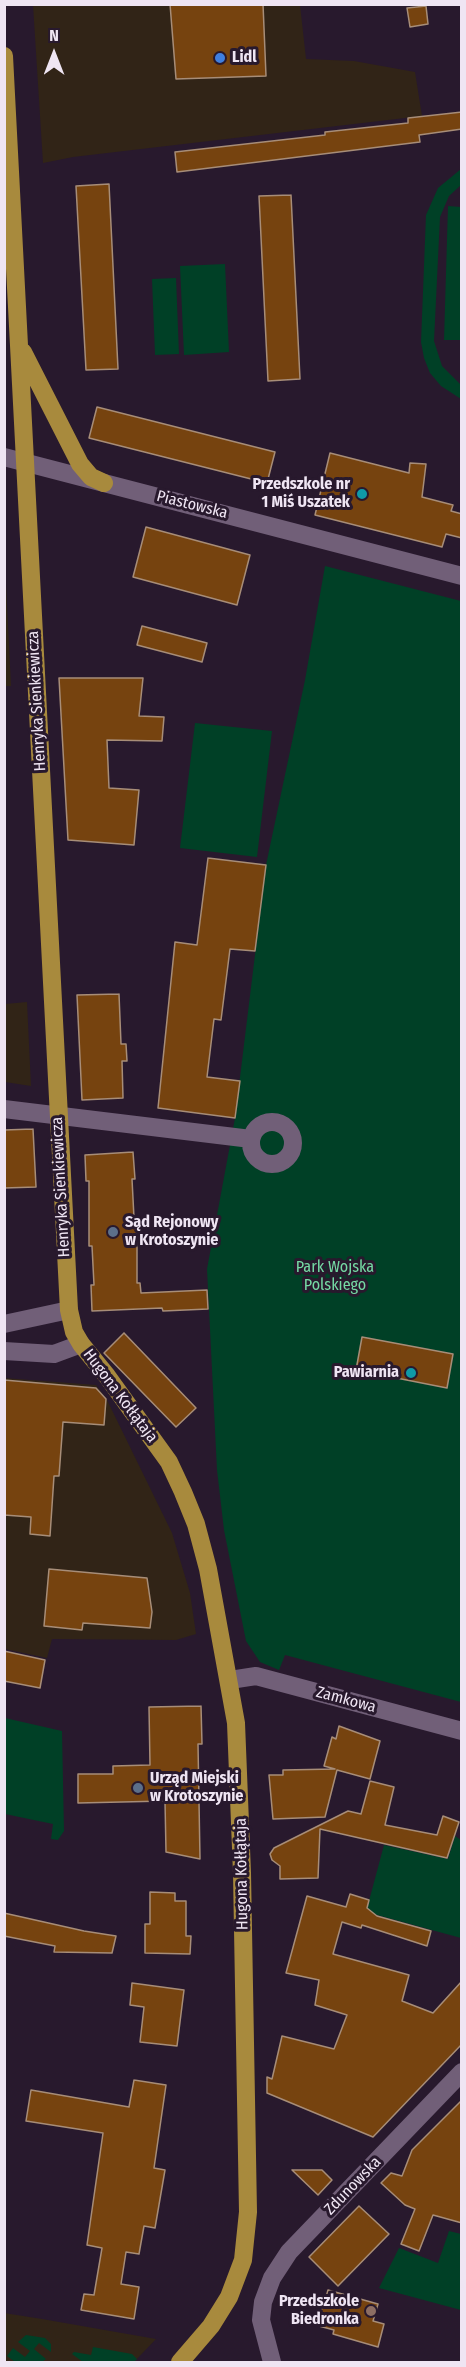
<!DOCTYPE html>
<meta charset="utf-8">
<style>
body{margin:0}
#map{position:relative;width:466px;height:2367px;overflow:hidden;background:#28192d;font-family:"Fira Sans Condensed",sans-serif}
canvas{display:block}
.frame{position:absolute;inset:0;border:6px solid #efe5f3;pointer-events:none}
.north{position:absolute;left:24px;top:24px;width:60px;height:60px;-webkit-text-stroke:4px #28192d;paint-order:stroke;rotate:0deg;font-size:16px;font-weight:700;line-height:24px;text-align:center;color:#efe5f3}
.north::after{content:'';display:block;margin:auto;width:21px;height:27px;background:#efe5f3;clip-path:polygon(50% 0,100% 100%,50% 72%,0 100%)}
</style>
<div id="map">
<canvas width="466" height="2367"></canvas>
<div class="frame"></div>
<div class="north">N</div>
</div>
<script>
const g = document.querySelector('canvas').getContext('2d');
g.lineJoin = 'round';
function fill(path, color) { g.fillStyle = color; g.fill(path, 'evenodd'); }
const poly = rows => new Path2D(rows.map(r => 'M' + r).join(''));
function stroke(path, color, width, dash) { g.strokeStyle = color; g.lineWidth = width; g.lineCap = dash ? 'butt' : 'round'; g.setLineDash(dash || []); g.stroke(path); }
function write(font, color, halo, rows, align = 'center') {
  g.font = font + ' "Fira Sans Condensed",sans-serif'; g.lineWidth = 6; g.setLineDash([]); g.textBaseline = 'middle'; g.strokeStyle = halo; g.fillStyle = color; for (const [text, x, y, turn = 0] of rows) {
    g.save(); g.translate(x, y); g.rotate((+turn || 0) * Math.PI / 180); g.textAlign = isNaN(turn) ? turn : align; if (halo) g.strokeText(text, 0, 0); g.fillText(text, 0, 0); g.restore();
  }
}
const commercial = poly([
 [33,5,300,5,306,59,354,61,415,72,422,116,73,157,43,163],
 [4,543,11,686,4,686],
 [27,1002,31,1086,5,1082,5,1004],
 [4,1378,96,1385,107,1400,172,1533,190,1593,196,1634,176,1640,52,1639,47,1658,5,1649],
 [4,2313,42,2319,156,2339,134,2362,5,2362]
]);
const green = poly([
 [461,169,461,185,449,196,440,217,434,341,442,366,461,385,461,399,441,386,430,373,424,358,421,342,426,215,438,188],
 [448,206,461,207,461,340,444,340],
 [225,264,229,352,184,355,180,266],
 [176,278,179,354,155,355,152,279],
 [325,566,461,601,461,1702,285,1655,279,1670,260,1662,246,1641,224,1530,217,1470,207,1269,235,1118,266,865,305,680],
 [195,723,272,731,257,857,180,848],
 [5,1718,62,1731,64,1831,58,1840,51,1839,53,1824,5,1814],
 [455,1836,461,1840,461,1938,366,1912,384,1845,448,1859],
 [449,2231,461,2234,461,2310,379,2288,399,2248,438,2263],
 [26,2335,45,2338,51,2344,51,2352,39,2343,34,2349,46,2359,42,2362,15,2362,7,2356,13,2348,25,2357,30,2351,18,2342],
 [93,2347,132,2354,137,2359,134,2362,83,2362,72,2354,74,2352,91,2355]
]);
const building = poly([
 [170,4,263,4,266,76,176,79,170,4],
 [426,6,428,24,410,27,407,8,426,6],
 [462,112,462,129,419,135,420,142,177,172,175,152,325,135,325,132,408,123,408,118,462,112],
 [109,184,118,369,86,370,76,186,109,184],
 [291,195,300,379,268,381,259,196,291,195],
 [97,407,275,452,267,483,89,438,97,407],
 [330,453,409,473,410,463,426,464,422,497,453,505,451,511,462,514,462,538,446,534,442,547,315,515,330,453],
 [146,527,250,555,237,605,133,577,146,527],
 [142,626,207,643,202,662,137,645,142,626],
 [59,678,143,678,139,716,164,717,162,741,107,740,109,788,139,790,134,845,68,840,59,678],
 [208,858,266,865,255,951,230,949,221,1020,214,1019,207,1077,240,1081,235,1118,158,1108,175,942,197,945,208,858],
 [119,994,121,1044,126,1044,127,1061,122,1061,123,1098,82,1100,77,995,119,994],
 [33,1129,36,1187,4,1188,4,1130,33,1129],
 [133,1152,135,1179,132,1179,134,1218,137,1218,137,1283,140,1283,141,1293,207,1290,208,1309,163,1311,162,1308,92,1311,91,1285,94,1285,92,1246,89,1246,89,1181,86,1181,85,1155,133,1152],
 [124,1333,196,1408,176,1427,104,1353,124,1333],
 [362,1337,453,1354,447,1388,356,1370,362,1337],
 [4,1380,96,1388,106,1399,104,1425,63,1422,59,1476,54,1476,50,1536,30,1534,31,1517,4,1515,4,1380],
 [49,1569,147,1578,152,1612,150,1628,83,1623,82,1630,44,1626,49,1569],
 [4,1651,45,1660,40,1688,4,1681,4,1651],
 [201,1706,202,1744,198,1744,200,1859,166,1852,165,1801,78,1803,78,1774,113,1774,113,1766,150,1765,149,1707,201,1706],
 [339,1726,380,1741,370,1779,337,1770,325,1817,273,1819,269,1775,283,1775,283,1770,335,1769,324,1766,332,1737,336,1739,339,1726],
 [370,1781,394,1787,385,1825,437,1835,443,1816,459,1822,447,1858,320,1829,318,1878,280,1879,280,1866,272,1860,270,1854,274,1848,348,1811,361,1814,370,1781],
 [150,1892,175,1893,175,1901,186,1901,186,1936,191,1936,190,1954,145,1953,145,1924,150,1924,150,1892],
 [350,1894,369,1900,367,1908,377,1916,431,1931,427,1946,362,1925,361,1928,342,1922,333,1954,409,1975,402,2001,433,2013,462,1981,462,2044,373,2137,267,2093,267,2077,272,2079,282,2036,334,2049,347,2015,315,2005,319,1980,286,1973,307,1896,346,1907,350,1894],
 [4,1913,84,1931,116,1936,112,1953,54,1952,55,1946,4,1936,4,1913],
 [132,1983,184,1990,177,2046,140,2042,144,2007,130,2005,132,1983],
 [134,2080,166,2085,154,2168,165,2170,155,2228,144,2226,139,2254,126,2252,121,2284,139,2287,134,2319,81,2310,84,2294,94,2295,102,2248,87,2245,103,2133,26,2121,31,2090,129,2107,134,2080],
 [462,2100,462,2223,433,2215,419,2251,401,2244,415,2209,405,2205,381,2183,391,2173,402,2176,412,2150,462,2100],
 [292,2170,322,2170,332,2180,318,2195,292,2170],
 [359,2206,389,2234,338,2286,309,2257,359,2206],
 [328,2290,378,2304,373,2321,384,2324,378,2347,333,2334,334,2330,319,2326,316,2319,318,2312,323,2308,328,2290]
]);
const minor = poly([
 [4,457,462,576],
 [4,1109,251,1139],
 '251 1143a21 21 0 1 1 42 0a21 21 0 1 1-42 0Z',
 [4,1324,69,1310],
 [4,1351,54,1354,81,1344],
 [230,1680,256,1676,462,1731],
 [272,2362,261,2320,263,2302,272,2278,289,2252,462,2072]
]);
const major = poly([
 [4,56,69,1310,74,1332,81,1344,107,1376,169,1462,183,1492,196,1524,208,1569,236,1723,242,1873,248,2212,243,2260,229,2297,211,2326,180,2362],
 [23,352,80,464,91,477,104,483]
]);
const markers = [
 [220,58,6,"#3f7fe0"],
 [362,494,6,"#0f9aa8"],
 [113,1232,6,"#5c6f8a"],
 [411,1373,6,"#0f9aa8"],
 [138,1788,6,"#5c6f8a"],
 [371,2311,6,"#8d6e63"]
];
const poiNames = [
 ["Lidl",232,58],
 ["Przedszkole nr",350,485,"right"],
 ["1 Miś Uszatek",350,503,"right"],
 ["Sąd Rejonowy",125,1223],
 ["w Krotoszynie",125,1241],
 ["Pawiarnia",399,1373,"right"],
 ["Urząd Miejski",150,1779],
 ["w Krotoszynie",150,1797],
 ["Przedszkole",359,2302,"right"],
 ["Biedronka",359,2320,"right"]
];
const streetNames = [
 ["Piastowska",192,505,14],
 ["Henryka Sienkiewicza",37,701,-93],
 ["Henryka Sienkiewicza",61,1187,-93],
 ["Hugona Kołłątaja",120,1396,53],
 ["Zamkowa",346,1700,15],
 ["Hugona Kołłątaja",242,1874,-91],
 ["Zdunowska",353,2186,-46]
];
const parkNames = [
 ["Park Wojska",335,1268],
 ["Polskiego",335,1286]
];
fill(commercial, '#312417');
fill(green, '#004026');
fill(building, '#76430f');
stroke(building, '#a78d78', 1.5);
stroke(minor, '#715f78', 18);
stroke(major, '#a88a3d', 18);
for (const [x, y, r, color] of markers) { const dot = new Path2D(); dot.arc(x, y, r, 0, 2 * Math.PI); g.fillStyle = color; g.fill(dot); stroke(dot, '#28192d', 2); }
write('bold 16px', '#efe5f3', '#28192d', poiNames, 'left');
write('16px', '#efe5f3', '#28192d', streetNames);
write('16px', '#75daa4', '#28192d', parkNames);
</script>
